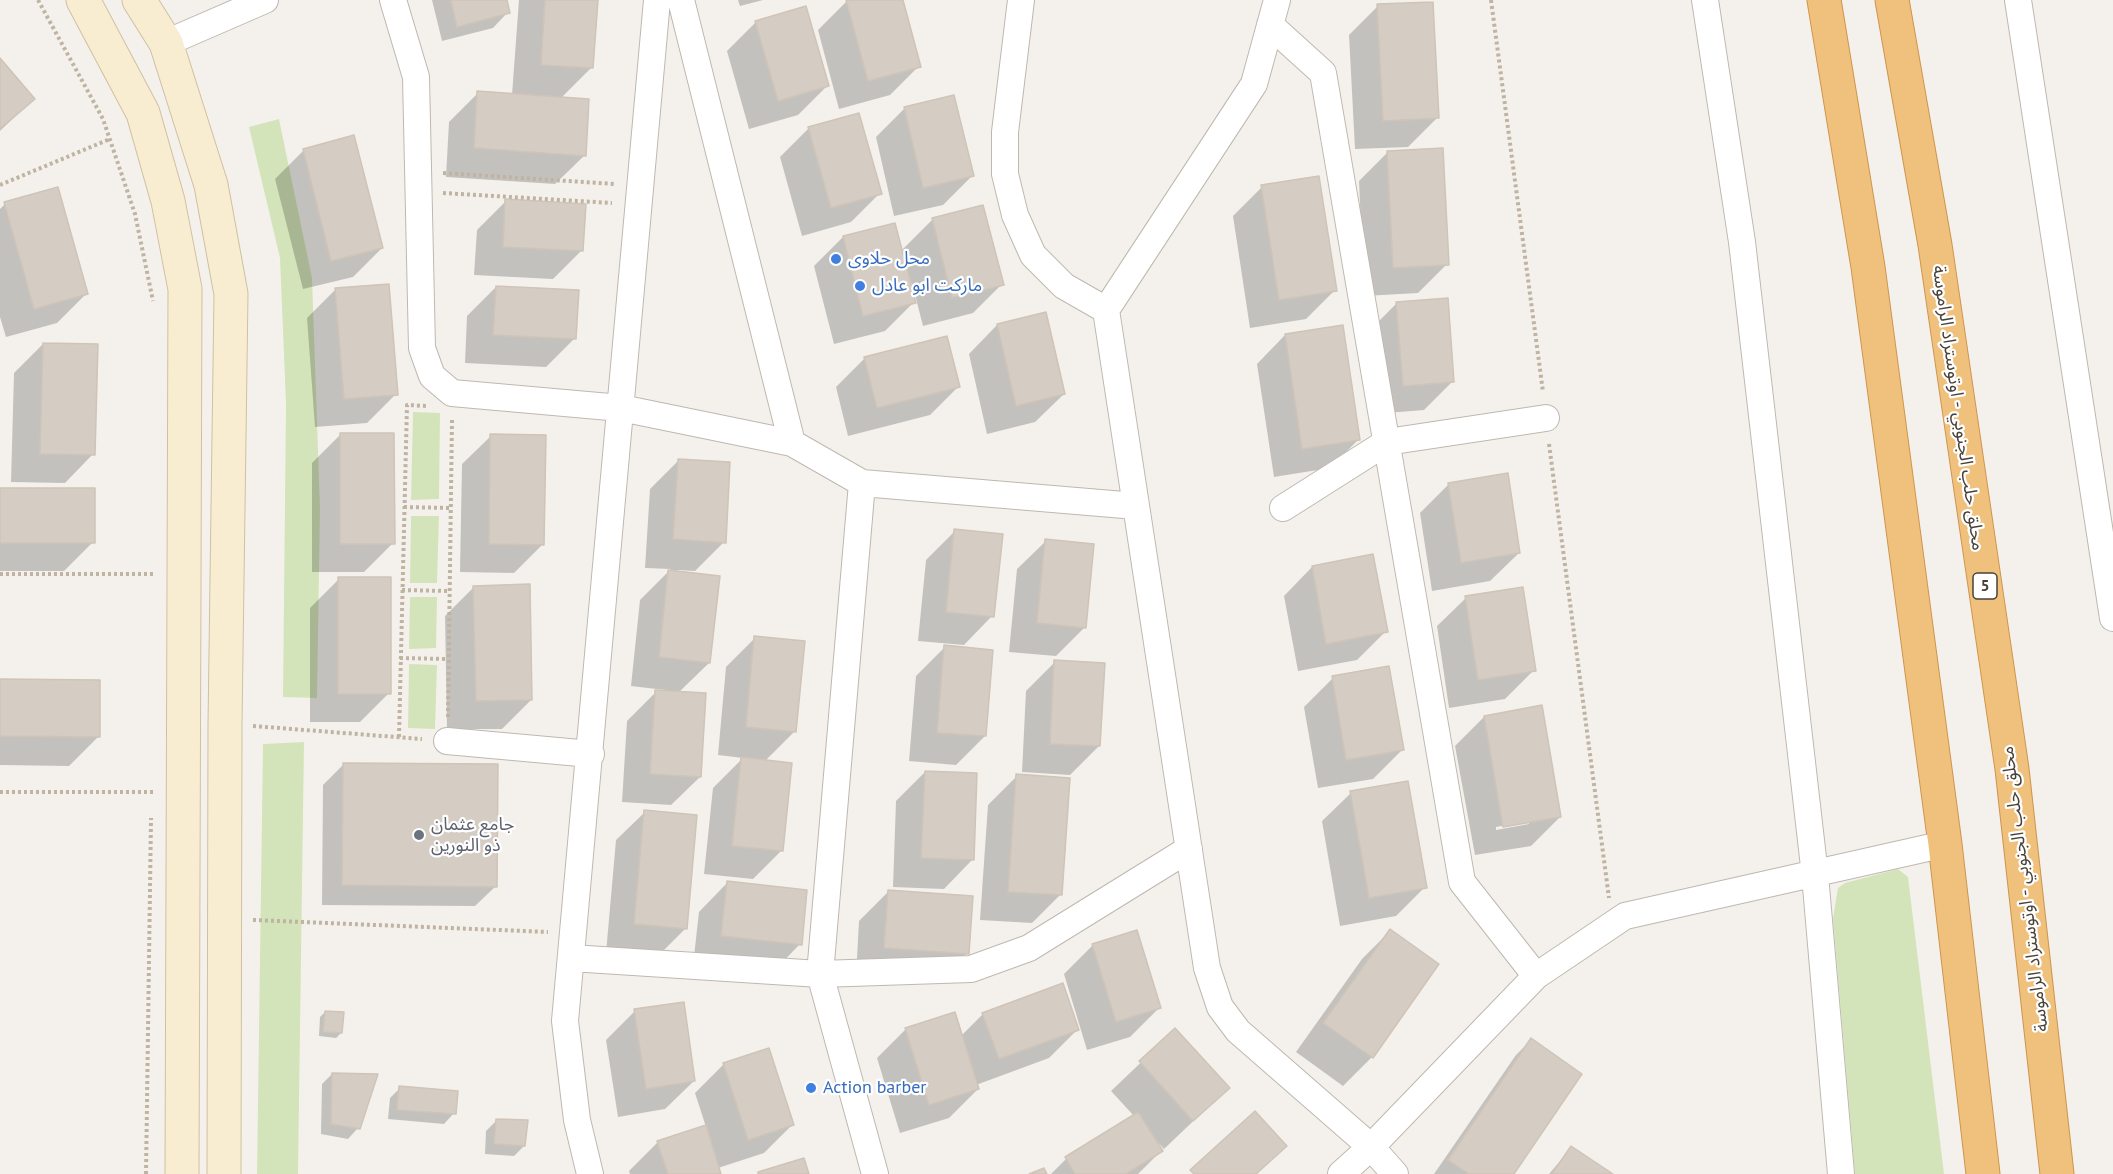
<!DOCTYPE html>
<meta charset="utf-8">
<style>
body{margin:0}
canvas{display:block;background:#f4f1ec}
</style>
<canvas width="2113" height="1174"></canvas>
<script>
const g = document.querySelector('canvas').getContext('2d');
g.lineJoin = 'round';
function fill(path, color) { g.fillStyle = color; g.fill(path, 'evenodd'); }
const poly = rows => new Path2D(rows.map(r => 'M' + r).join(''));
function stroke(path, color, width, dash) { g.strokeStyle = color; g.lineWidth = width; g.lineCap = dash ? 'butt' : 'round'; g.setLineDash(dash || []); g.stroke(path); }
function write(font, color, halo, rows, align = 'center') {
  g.font = font + ' "PT Sans","Noto Sans Arabic",sans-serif'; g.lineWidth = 4.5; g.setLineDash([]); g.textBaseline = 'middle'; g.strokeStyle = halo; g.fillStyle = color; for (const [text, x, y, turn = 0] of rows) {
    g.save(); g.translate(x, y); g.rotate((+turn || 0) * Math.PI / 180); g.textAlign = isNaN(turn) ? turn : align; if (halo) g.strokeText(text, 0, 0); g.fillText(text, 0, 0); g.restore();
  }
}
const green = poly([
 [279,119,312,278,320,508,317,698,283,697,286,403,280,258,249,127],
 [413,412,440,413,439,499,411,500],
 [411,516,439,516,437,583,410,583],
 [410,597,437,597,436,648,409,649],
 [409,664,437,665,435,729,408,728],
 [304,742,298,1174,257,1174,263,744],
 [1898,869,1908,877,1944,1174,1855,1174,1833,918,1838,888,1845,883]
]);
const shadow = poly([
 [432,0,505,0,508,12,493,28,442,41],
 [519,0,596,0,591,68,560,99,584,156,555,184,446,177,449,122,478,93,512,95],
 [738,0,763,0,740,6],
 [902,0,919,66,890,95,839,109,818,30,847,1],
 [1378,6,1437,118,1408,147,1355,149,1349,35],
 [756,22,827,86,798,115,749,129,727,51],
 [0,61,33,99,0,131],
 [905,108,972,176,943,205,894,216,876,137],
 [809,128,880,193,851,222,802,236,780,157],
 [304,150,382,248,353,277,303,289,275,179],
 [1388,152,1447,264,1418,293,1364,296,1359,181],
 [1262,187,1335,290,1306,319,1250,328,1233,216],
 [506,201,581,251,553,279,474,275,477,230],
 [5,204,86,294,57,323,6,337,0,317,0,209],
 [982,207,1002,284,973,313,923,326,912,283,909,284,914,302,885,331,834,344,814,266,843,237,894,224,901,251,932,220],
 [496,287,575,338,546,367,465,363,467,316],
 [336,289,396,394,367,423,315,427,307,318],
 [1397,303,1453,381,1424,410,1374,414,1368,332],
 [997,325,1064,394,1035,422,987,434,969,354],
 [1285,335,1359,439,1330,468,1274,477,1257,364],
 [43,344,93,454,65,483,11,482,14,373],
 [865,358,959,386,930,415,848,436,836,387],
 [340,435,393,543,364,572,312,572,312,463],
 [491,436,543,544,514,573,460,572,462,464],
 [679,460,724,542,695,571,677,570,709,663,678,693,700,777,671,805,622,802,627,721,656,692,665,692,665,690,631,686,640,600,671,569,645,568,650,489],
 [1449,484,1519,553,1490,581,1432,591,1420,513],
 [0,489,93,542,64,571,0,571],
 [955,531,992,616,964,645,918,641,926,560],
 [1046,541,1085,627,1056,656,1009,652,1017,569],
 [1312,567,1386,631,1357,660,1298,671,1284,596],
 [339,579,389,693,360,722,310,722,310,608],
 [474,587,531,700,502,729,447,729,445,616],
 [1466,598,1534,670,1505,699,1449,708,1437,626],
 [755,638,795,731,765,761,781,851,753,879,704,874,713,788,743,758,718,755,726,667],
 [945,647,985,736,956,765,909,761,916,676],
 [1055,662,1099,746,1070,775,1022,772,1026,691],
 [1333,678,1402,750,1373,779,1318,788,1304,707],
 [0,681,98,737,69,766,0,765],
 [1484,717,1560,817,1531,846,1475,855,1455,746],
 [1529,821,1529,824,1496,830,1496,827],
 [344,764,496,886,475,906,322,905,323,785],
 [925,772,972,860,944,889,893,887,896,801],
 [1017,776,1060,895,1032,923,980,920,988,805],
 [1351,793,1425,887,1396,916,1340,926,1322,821],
 [645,812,686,928,657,957,606,953,616,840],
 [727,883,800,944,772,973,693,965,699,912],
 [888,892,967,953,939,982,856,977,859,921],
 [1390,931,1437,965,1372,1057,1343,1086,1296,1052,1362,959],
 [1093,945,1159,1008,1130,1037,1087,1050,1064,974],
 [635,1011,694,1081,665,1109,618,1117,606,1040],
 [325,1012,341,1033,336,1038,319,1036,320,1017],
 [983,1014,1078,1029,1049,1058,976,1085,978,1089,949,1118,900,1133,877,1058,906,1029,961,1036],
 [1175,1030,1228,1088,1164,1149,1156,1140,1161,1151,1138,1174,1051,1174,1066,1159,1134,1116,1111,1091],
 [1531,1040,1512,1174,1434,1174,1516,1055],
 [768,1050,793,1124,764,1153,718,1168,720,1174,630,1174,629,1171,658,1142,706,1127,695,1093,723,1065],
 [332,1074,358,1128,348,1139,321,1134,322,1084],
 [400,1088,454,1113,444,1124,388,1119,390,1098],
 [497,1120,524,1146,514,1156,485,1154,486,1131],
 [1571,1148,1610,1174,1549,1174]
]);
const building = poly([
 [451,0,507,0,510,13,457,27,451,0],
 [545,0,598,0,593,68,541,65,545,0],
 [846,0,903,0,921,67,868,81,846,0],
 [1433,2,1439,118,1383,121,1377,4,1433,2],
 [806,6,829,86,778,101,755,21,806,6],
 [0,58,35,99,0,129,0,58],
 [477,91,589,99,586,156,474,148,477,91],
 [954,95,974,176,923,188,904,107,954,95],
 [859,113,882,194,831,208,808,127,859,113],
 [354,135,383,248,331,261,303,149,354,135],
 [1443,148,1449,265,1393,268,1387,151,1443,148],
 [1319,176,1337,291,1279,300,1261,185,1319,176],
 [58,187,88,294,34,309,4,202,58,187],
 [505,199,586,204,583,251,503,247,505,199],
 [983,205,1004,285,952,298,932,218,983,205],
 [895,223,916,303,863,316,843,236,895,223],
 [389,284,398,395,344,399,335,288,389,284],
 [496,286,579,290,576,339,493,335,496,286],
 [1448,298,1454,382,1403,386,1396,302,1448,298],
 [1046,312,1065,394,1016,406,997,324,1046,312],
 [1343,325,1360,440,1302,449,1285,334,1343,325],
 [947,336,960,387,877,408,864,357,947,336],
 [43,343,98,344,95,455,40,454,43,343],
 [340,433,394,433,395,544,340,544,340,433],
 [490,434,546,435,544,545,489,544,490,434],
 [678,459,730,462,726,543,673,539,678,459],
 [1508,473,1520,553,1461,563,1448,483,1508,473],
 [0,488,95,488,95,543,0,543,0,488],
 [954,529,1003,534,994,617,946,612,954,529],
 [1045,539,1094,544,1086,628,1037,623,1045,539],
 [1373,554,1388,632,1326,644,1312,566,1373,554],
 [668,570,720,576,710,663,659,657,668,570],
 [338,577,391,577,391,694,338,694,338,577],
 [530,584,532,700,476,701,473,586,530,584],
 [1523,587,1536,671,1478,680,1465,596,1523,587],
 [754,636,805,641,796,732,746,727,754,636],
 [944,645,993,650,986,736,937,733,944,645],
 [1054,660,1105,663,1100,746,1050,744,1054,660],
 [1389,666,1404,750,1346,760,1332,676,1389,666],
 [0,679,100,680,100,737,0,736,0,679],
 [655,690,706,693,701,777,650,774,655,690],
 [1542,705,1561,817,1503,827,1484,716,1542,705],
 [741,757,792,763,783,851,732,846,741,757],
 [343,763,498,764,497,887,342,885,343,763],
 [925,771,977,773,974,860,921,858,925,771],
 [1016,774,1070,778,1062,895,1008,892,1016,774],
 [1408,781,1427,888,1369,898,1350,791,1408,781],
 [644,810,697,815,687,929,634,924,644,810],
 [727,881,807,890,802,945,721,936,727,881],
 [888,890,973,896,969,954,884,948,888,890],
 [1390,929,1439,964,1373,1058,1323,1023,1390,929],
 [1137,930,1161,1008,1116,1022,1092,944,1137,930],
 [1063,983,1079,1030,999,1059,982,1013,1063,983],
 [684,1002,695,1081,646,1089,634,1009,684,1002],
 [325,1011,344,1012,342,1033,323,1032,325,1011],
 [955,1012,979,1089,929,1105,905,1028,955,1012],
 [1175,1028,1230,1088,1193,1121,1139,1061,1175,1028],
 [1531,1038,1582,1074,1514,1174,1469,1174,1448,1160,1531,1038],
 [769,1048,794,1125,748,1140,723,1063,769,1048],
 [332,1073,378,1074,360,1129,331,1124,332,1073],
 [399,1086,458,1091,456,1114,397,1110,399,1086],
 [1255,1111,1287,1146,1256,1174,1194,1174,1190,1170,1255,1111],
 [1138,1112,1163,1151,1126,1174,1075,1174,1065,1157,1138,1112],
 [496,1119,528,1120,525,1146,494,1144,496,1119],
 [706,1125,721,1174,668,1174,657,1141,706,1125],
 [1571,1146,1613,1174,1552,1174,1571,1146],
 [804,1158,809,1174,758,1174,758,1172,804,1158],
 [1044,1168,1047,1174,1029,1174,1044,1168]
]);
const path = poly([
 [38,0,103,119,135,214,153,301],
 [1491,0,1543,392],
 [443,173,615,184],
 [0,185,110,139],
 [443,193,612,203],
 [1549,444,1609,898],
 [404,507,450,508],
 [0,574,154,574],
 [402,590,449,591],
 [400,658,448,659],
 [448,717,452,418],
 [253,726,422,739],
 [399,737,407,405,427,406],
 [0,792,155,792],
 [253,920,548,932],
 [146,1174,151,818]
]);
const street = poly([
 [393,0,416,77,422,348,432,376,452,393,621,408,792,443,862,483,1136,506],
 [681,0,792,443],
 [1021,0,1005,132,1005,174,1015,215,1033,255,1064,286,1106,310,1207,968,1220,1007,1238,1031,1371,1147,1395,1174],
 [1705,0,1742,242,1815,875,1841,1174],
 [2018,0,2113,618],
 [1270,25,1323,73,1462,882,1536,976],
 [166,43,265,0],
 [1106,310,1254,84,1277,0],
 [862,483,820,974,875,1174],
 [1283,508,1387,442,1546,418],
 [447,741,591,754],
 [571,958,820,974,971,969,1029,948,1189,849],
 [590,1174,577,1120,565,1021,657,0],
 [1341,1174,1371,1147,1536,976,1625,916,1945,844]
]);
const secondary = poly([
 [83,0,143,113,168,201,185,289,182,1174],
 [139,0,166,43,211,185,231,294,225,724,224,1174]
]);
const highway = poly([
 [1824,0,1868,267,1945,844,1983,1174],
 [1892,0,1935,245,2012,769,2057,1174]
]);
const markers = [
 [836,259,6,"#3f7fe0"],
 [860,286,6,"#3f7fe0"],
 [419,835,6,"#6b7280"],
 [811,1088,6,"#3f7fe0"]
];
const shields = [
 [1985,586,24]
];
const shieldNames = [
 ["5",1985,586]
];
const shopNames = [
 ["محل حلاوى",848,259],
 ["ماركت ابو عادل",872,286],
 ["Action barber",823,1088]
];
const streetNames = [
 ["محلق حلب الجنوبي - اوتوستراد الراموسة",1958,408,82],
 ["محلق حلب الجنوبي - اوتوستراد الراموسة",2025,889,-97]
];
const worshipNames = [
 ["جامع عثمان",431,825],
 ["ذو النورين",431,846]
];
fill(green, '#d4e4ba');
fill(shadow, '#0003');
fill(building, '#d5ccc3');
stroke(building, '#cfc4b7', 1.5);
stroke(street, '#bfb8b0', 28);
stroke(secondary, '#cfc0a1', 35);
stroke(highway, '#ce954d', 35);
stroke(path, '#bfb3a2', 4, [3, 3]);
stroke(street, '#fff', 26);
stroke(secondary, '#f9edd1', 33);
stroke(highway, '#efc17d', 33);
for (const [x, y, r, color] of markers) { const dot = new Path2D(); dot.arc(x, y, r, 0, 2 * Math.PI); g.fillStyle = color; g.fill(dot); stroke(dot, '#fff', 2); }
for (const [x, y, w] of shields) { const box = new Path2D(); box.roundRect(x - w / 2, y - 13, w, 26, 4.5); g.fillStyle = '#fff'; g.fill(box); stroke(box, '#48423a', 1.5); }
write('bold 16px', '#48423a', null, shieldNames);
write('18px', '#366cbe', '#fff', shopNames, 'left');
write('18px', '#48423a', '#fff', streetNames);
write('18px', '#5b616d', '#fff', worshipNames, 'left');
</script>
